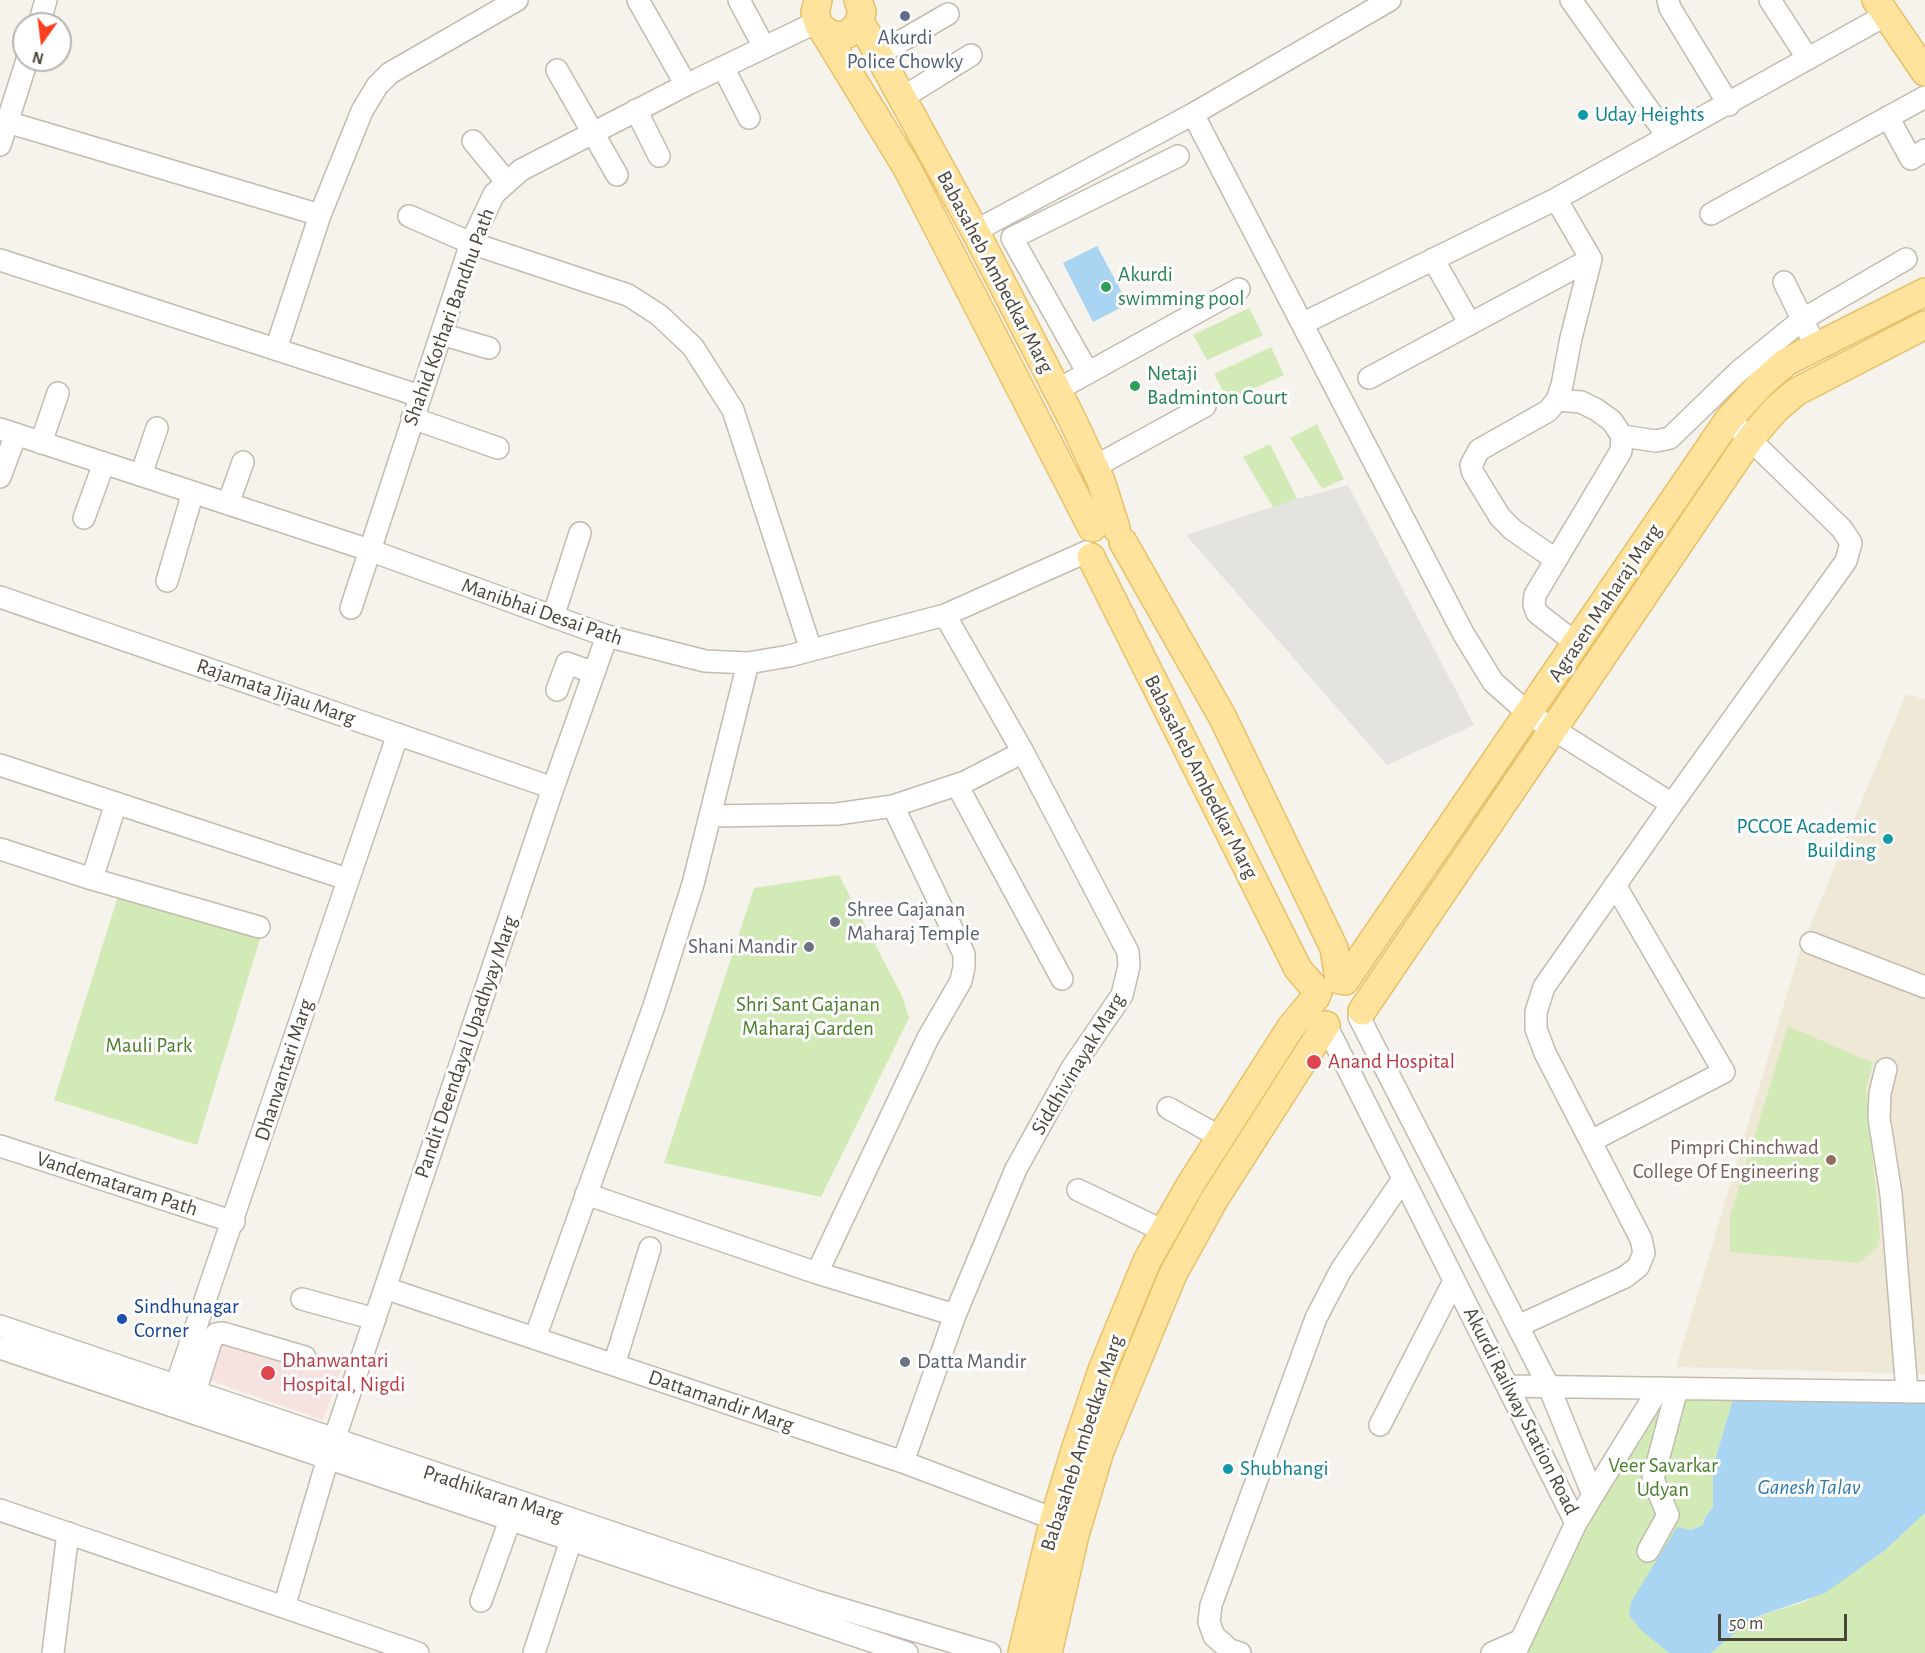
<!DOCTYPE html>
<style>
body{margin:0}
#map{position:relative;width:1925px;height:1653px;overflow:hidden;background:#f6f3ec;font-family:"Alegreya Sans",sans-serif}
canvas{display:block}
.north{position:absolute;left:12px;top:12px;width:60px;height:60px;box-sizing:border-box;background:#fff;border:2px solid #b7b4b0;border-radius:50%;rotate:194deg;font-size:16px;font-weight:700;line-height:24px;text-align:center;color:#4b4439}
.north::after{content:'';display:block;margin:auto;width:21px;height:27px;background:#fc3f1d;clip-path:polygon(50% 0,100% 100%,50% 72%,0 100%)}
.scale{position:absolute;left:1718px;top:1614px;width:129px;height:27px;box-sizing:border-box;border:3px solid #4b4439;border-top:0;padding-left:8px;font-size:18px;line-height:21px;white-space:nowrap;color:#4b4439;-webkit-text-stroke:4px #fff;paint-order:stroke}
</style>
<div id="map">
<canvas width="1925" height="1653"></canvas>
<div class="north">N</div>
<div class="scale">50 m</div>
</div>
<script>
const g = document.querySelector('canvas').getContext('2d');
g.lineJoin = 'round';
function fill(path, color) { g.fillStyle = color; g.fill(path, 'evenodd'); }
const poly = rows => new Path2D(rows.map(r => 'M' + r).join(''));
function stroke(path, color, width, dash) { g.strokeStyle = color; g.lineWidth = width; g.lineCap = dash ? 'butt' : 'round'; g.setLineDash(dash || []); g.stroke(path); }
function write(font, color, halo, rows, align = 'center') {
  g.font = font + ' "Alegreya Sans",sans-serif'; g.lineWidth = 6; g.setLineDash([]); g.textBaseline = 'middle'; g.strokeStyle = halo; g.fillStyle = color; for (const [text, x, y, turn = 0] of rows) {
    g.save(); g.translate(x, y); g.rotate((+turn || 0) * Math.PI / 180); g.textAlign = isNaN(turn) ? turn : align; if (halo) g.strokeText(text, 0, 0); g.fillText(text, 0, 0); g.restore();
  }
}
const education = poly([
 [1906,694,1925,699,1925,1374,1676,1367,1799,953]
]);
const medical = poly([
 [212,1325,341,1370,323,1420,195,1375]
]);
const green = poly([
 [1249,308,1263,335,1207,360,1193,335],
 [1271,347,1284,375,1228,400,1214,374],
 [1317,424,1344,479,1322,489,1290,438],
 [1270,444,1297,499,1274,509,1243,457],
 [839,875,902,996,909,1018,821,1197,664,1163,754,888],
 [124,877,265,923,197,1145,54,1100],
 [1788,1026,1873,1063,1866,1088,1880,1236,1877,1247,1859,1263,1730,1252,1730,1217],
 [1661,1388,1736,1389,1713,1467,1713,1508,1705,1517,1703,1525,1691,1530,1656,1642,1669,1653,1522,1653,1578,1521],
 [1925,1513,1925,1653,1711,1653,1753,1618,1806,1601,1857,1570,1884,1551]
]);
const parking = poly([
 [1348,485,1474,725,1387,765,1186,535,1297,499]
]);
const water = poly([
 [1097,246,1128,304,1093,322,1063,263],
 [1736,1389,1925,1394,1925,1513,1884,1551,1825,1593,1753,1618,1711,1653,1669,1653,1640,1629,1629,1615,1631,1602,1677,1527,1691,1530,1703,1525,1705,1517,1713,1508,1713,1467]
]);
const minor = poly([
 [638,0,686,85],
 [739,0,764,47],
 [1571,0,1668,137],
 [1668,0,1670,8,1729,105],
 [1770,0,1808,59],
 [39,24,46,0],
 [879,54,948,14],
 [723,67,749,118],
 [557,70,617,175],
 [902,98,971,55],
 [636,110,659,156],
 [1193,114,1463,633,1493,682,1529,714,1672,804],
 [1888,117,1911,159,1925,150],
 [7,122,320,215],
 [473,141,506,181],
 [0,145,27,60],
 [1711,214,1925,97],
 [409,216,471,243,628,295,659,315,693,347,733,410,811,650],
 [975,231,1193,114,1390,0],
 [1433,259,1470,324],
 [0,260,420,396],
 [1784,282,1816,347],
 [1304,323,1556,199,1886,15],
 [441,334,489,348],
 [276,349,320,215,362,111,377,86,390,73,517,0],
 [1088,373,1012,238,1178,156],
 [1369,378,1591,259],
 [1057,390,1239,289],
 [1557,400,1581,402,1597,410,1612,421,1622,436,1621,451,1535,595,1534,605,1537,613,1577,644],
 [412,418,498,448],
 [0,429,369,550,607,636,705,661,748,663,789,656,945,615,1086,552],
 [1622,436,1656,441,1670,438,1738,372,1803,319,1906,259],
 [41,443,58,393],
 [1094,467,1205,406],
 [141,475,157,428],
 [0,477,16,434],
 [228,504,243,462],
 [84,518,104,463],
 [1555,559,1513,530,1500,517,1473,473,1471,465,1479,450,1548,411,1557,400,1562,385,1571,338,1591,259,1556,199],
 [167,581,193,492],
 [0,597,553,788],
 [351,608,471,243,494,194,521,170,686,85,817,22],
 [553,617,580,533],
 [557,690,567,663,594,673],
 [0,765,347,879],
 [957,785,1062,979],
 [712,816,837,814,893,806,965,782,1023,752],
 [0,849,92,879,259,927],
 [92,879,116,803],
 [1811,943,1925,987],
 [1359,1017,1549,1387,1593,1495,1576,1523,1515,1653],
 [1326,1025,1576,1523],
 [1886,1069,1880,1093,1879,1118,1891,1194,1907,1392],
 [1168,1108,1220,1137],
 [1591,1141,1724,1072,1615,885],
 [0,1146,234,1222],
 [1078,1190,1164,1231],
 [586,1194,817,1273,955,1315],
 [817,1273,928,1038,961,981,964,967,964,954,893,806],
 [385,1288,903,1462,1054,1519],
 [302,1299,375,1319],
 [0,1326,815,1601,990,1653],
 [1518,1326,1625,1277,1638,1267,1644,1253,1641,1239,1545,1053,1536,1029,1536,1012,1544,987,1672,804,1846,561,1851,543,1842,529,1729,419],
 [535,1338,654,1006,693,884,748,663],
 [0,1348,907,1653],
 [614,1365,650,1248],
 [1508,1386,1925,1392],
 [195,1392,211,1341,216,1334,223,1333,305,1357],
 [172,1397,398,734],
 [1380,1425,1454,1281],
 [903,1462,955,1315,1016,1169,1072,1068,1122,995,1129,966,1128,952,1023,752,945,615],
 [1593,1495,1659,1388],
 [0,1510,418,1653],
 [1648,1551,1668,1515,1653,1479,1677,1389],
 [481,1601,510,1520],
 [284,1607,328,1458,553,788,607,636],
 [53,1653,68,1533],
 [534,1653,575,1528],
 [1240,1653,1230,1650,1214,1636,1209,1622,1211,1605,1316,1318,1341,1270,1403,1179],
 [1492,1653,1519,1641]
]);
const major = poly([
 [818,0,815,13,819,26,830,34,839,36,848,34,858,25,862,12,858,0],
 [1876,0,1925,72],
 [860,21,975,231,1071,417,1101,481,1116,528],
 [822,29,907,168,1092,528],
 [1123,542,1222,716,1334,948,1339,980],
 [1091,557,1298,969,1318,992],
 [1345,981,1729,419,1762,383,1786,362,1925,292],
 [1362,1011,1750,439,1776,409,1796,392,1925,325],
 [1022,1653,1054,1519,1077,1444,1102,1370,1147,1261,1190,1185,1291,1027,1316,997],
 [1048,1653,1075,1535,1100,1451,1173,1274,1214,1200,1326,1025]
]);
const markers = [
 [905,16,6,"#5c6f8a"],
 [1583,115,6,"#0f9aa8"],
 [1106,287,6,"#2e9e5b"],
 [1135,386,6,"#2e9e5b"],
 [1888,839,6,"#0f9aa8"],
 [835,922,6,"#6b7280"],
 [809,947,6,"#6b7280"],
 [1314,1062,8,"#e0444e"],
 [1831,1160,6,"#8d6e63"],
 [122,1319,6,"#1a4fb4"],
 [905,1362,6,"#6b7280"],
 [268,1373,8,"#e0444e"],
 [1228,1469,6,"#0f9aa8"]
];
const serviceNames = [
 ["Akurdi",905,38],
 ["Police Chowky",905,62]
];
const cultureNames = [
 ["Uday Heights",1595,115],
 ["PCCOE Academic",1876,827,"right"],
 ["Building",1876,851,"right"],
 ["Shubhangi",1240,1469]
];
const streetNames = [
 ["Babasaheb Ambedkar Marg",995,272,62],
 ["Shahid Kothari Bandhu Path",449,317,-70],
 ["Agrasen Maharaj Marg",1605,603,-56],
 ["Manibhai Desai Path",542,612,19],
 ["Rajamata Jijau Marg",276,692,19],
 ["Babasaheb Ambedkar Marg",1201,777,63],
 ["Pandit Deendayal Upadhyay Marg",466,1047,-71],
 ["Siddhivinayak Marg",1078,1064,-59],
 ["Dhanvantari Marg",284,1070,-72],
 ["Vandemataram Path",117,1184,18],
 ["Dattamandir Marg",721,1401,19],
 ["Akurdi Railway Station Road",1521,1411,63],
 ["Babasaheb Ambedkar Marg",1082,1443,-72],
 ["Pradhikaran Marg",493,1494,18]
];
const leisureNames = [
 ["Akurdi",1118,275],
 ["swimming pool",1118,299],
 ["Netaji",1147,374],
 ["Badminton Court",1147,398]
];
const worshipNames = [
 ["Shree Gajanan",847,910],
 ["Maharaj Temple",847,934],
 ["Shani Mandir",797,947,"right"],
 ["Datta Mandir",917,1362]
];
const parkNames = [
 ["Shri Sant Gajanan",808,1005],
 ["Maharaj Garden",808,1029],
 ["Mauli Park",149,1046],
 ["Veer Savarkar",1663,1466],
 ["Udyan",1663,1490]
];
const healthNames = [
 ["Anand Hospital",1328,1062],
 ["Dhanwantari",282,1361],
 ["Hospital, Nigdi",282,1385]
];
const educationNames = [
 ["Pimpri Chinchwad",1819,1148],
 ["College Of Engineering",1819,1172]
];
const transitNames = [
 ["Sindhunagar",134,1307],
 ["Corner",134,1331]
];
const waterNames = [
 ["Ganesh Talav",1809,1487]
];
fill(education, '#efe8d6');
fill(medical, '#f6e3e0');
fill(green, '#d2eab5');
fill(parking, '#e5e3e0');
fill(water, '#a9d4f2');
stroke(minor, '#c2bbae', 24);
stroke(major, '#e6c16a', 30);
stroke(minor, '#fff', 21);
stroke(major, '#ffe39c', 27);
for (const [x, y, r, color] of markers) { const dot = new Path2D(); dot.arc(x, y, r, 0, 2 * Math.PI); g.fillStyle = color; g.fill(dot); stroke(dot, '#fff', 2); }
write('21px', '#4e5e75', '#fff', serviceNames);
write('21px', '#0d838f', '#fff', cultureNames, 'left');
write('21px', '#4b4439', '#fff', streetNames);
write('21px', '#27864d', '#fff', leisureNames, 'left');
write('21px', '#5b616d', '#fff', worshipNames, 'left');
write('21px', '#4a7f2a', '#fff', parkNames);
write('21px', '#be3a42', '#fff', healthNames, 'left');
write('21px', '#785e54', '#fff', educationNames, 'right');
write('21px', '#164399', '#fff', transitNames, 'left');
write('italic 22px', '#2e7ab2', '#fff', waterNames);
</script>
